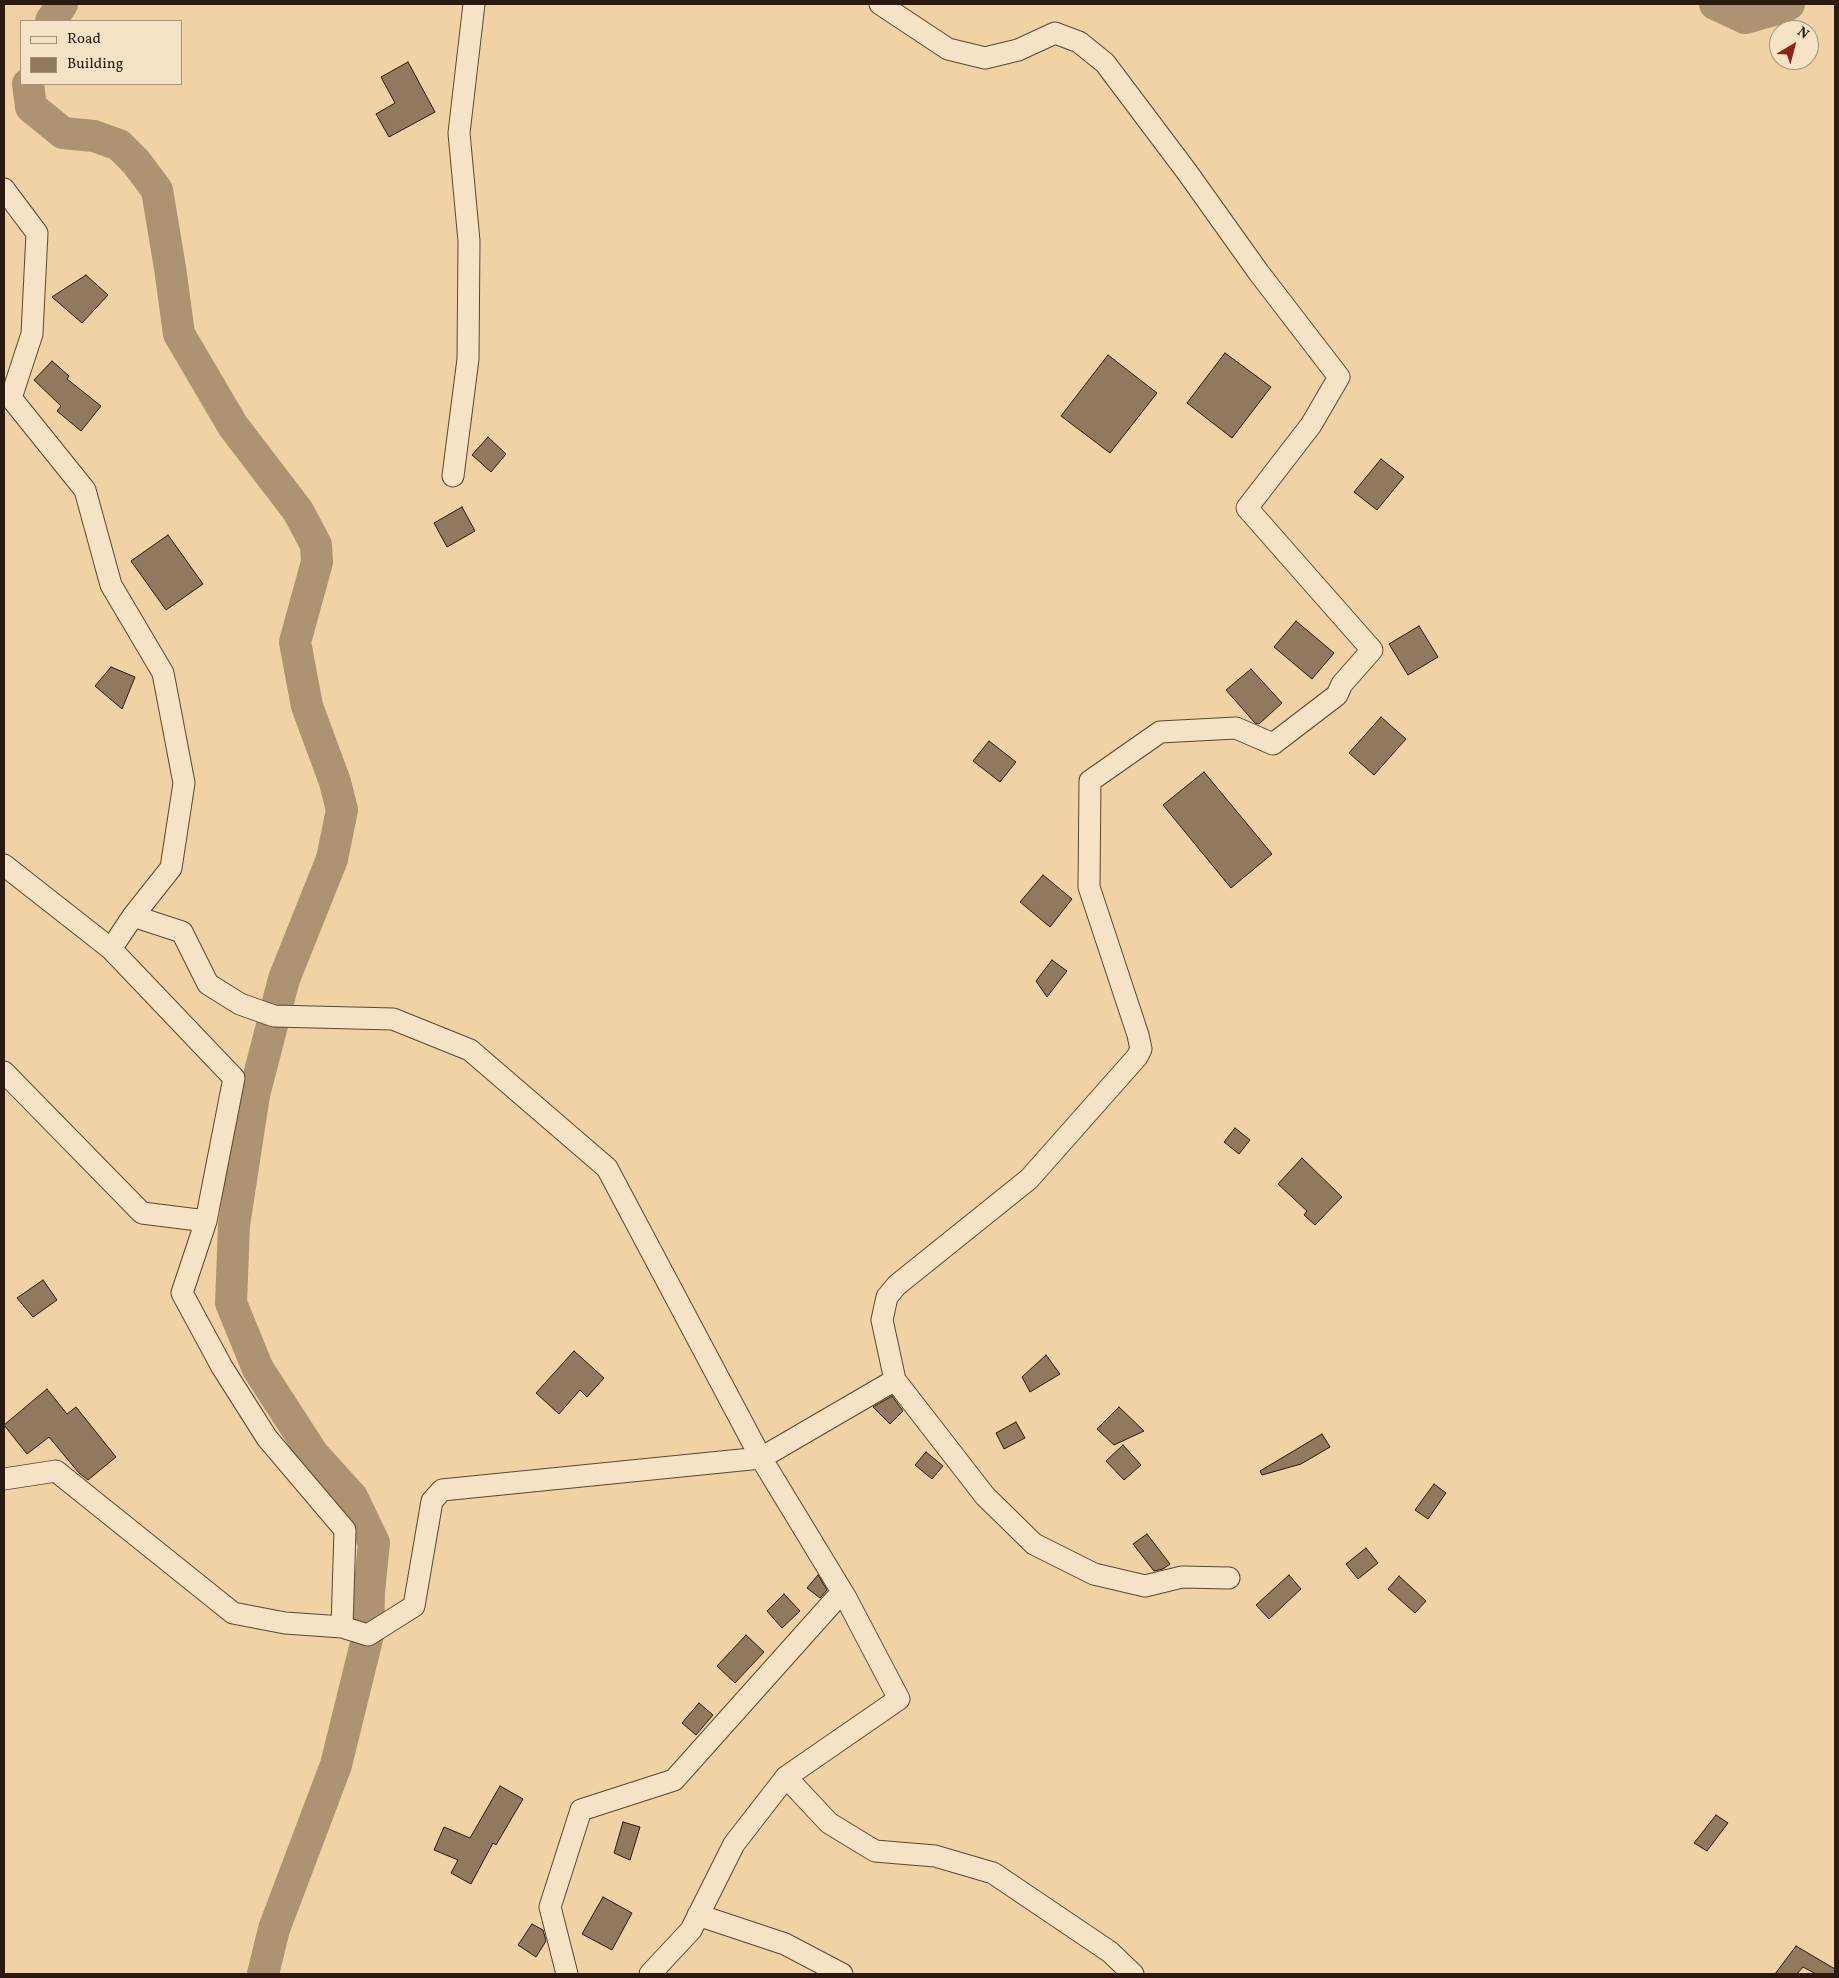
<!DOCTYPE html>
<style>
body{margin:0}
#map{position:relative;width:1839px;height:1978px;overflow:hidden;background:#f1d2a5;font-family:Vollkorn,serif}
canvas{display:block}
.frame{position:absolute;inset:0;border:5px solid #2b180f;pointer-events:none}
.legend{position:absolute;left:20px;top:20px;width:162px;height:65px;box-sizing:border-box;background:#f6e2c4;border:1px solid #a5917c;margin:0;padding:6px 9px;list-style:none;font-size:15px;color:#2b180f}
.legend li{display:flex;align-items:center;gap:10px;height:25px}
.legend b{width:25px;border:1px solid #a5917c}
.north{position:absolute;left:1769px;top:20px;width:50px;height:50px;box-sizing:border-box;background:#f6e2c4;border:1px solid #a5917c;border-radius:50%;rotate:37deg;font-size:14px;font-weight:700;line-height:20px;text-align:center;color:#2b180f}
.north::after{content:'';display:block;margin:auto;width:18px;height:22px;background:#8f2418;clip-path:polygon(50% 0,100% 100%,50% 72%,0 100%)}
</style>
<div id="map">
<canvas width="1839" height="1978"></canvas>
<div class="frame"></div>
<ul class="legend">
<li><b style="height:6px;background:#f6e2c4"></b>Road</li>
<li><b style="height:14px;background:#92795d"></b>Building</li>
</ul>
<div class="north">N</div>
</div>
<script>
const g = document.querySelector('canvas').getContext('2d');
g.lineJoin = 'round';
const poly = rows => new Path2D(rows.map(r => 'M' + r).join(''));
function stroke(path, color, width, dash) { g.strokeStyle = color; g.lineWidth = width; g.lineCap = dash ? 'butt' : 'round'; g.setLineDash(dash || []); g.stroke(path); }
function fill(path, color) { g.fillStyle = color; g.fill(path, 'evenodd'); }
const river = poly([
 [1715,4,1745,18,1784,7,1789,4],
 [51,21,62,4],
 [28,84,31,107,63,133,94,136,119,145,136,162,157,190,170,268,179,334,233,426,298,511,316,545,317,562,295,642,307,706,335,782,342,810,332,859,284,979,254,1095,234,1225,231,1303,258,1369,313,1454,352,1497,374,1543,369,1592,368,1635,336,1765,274,1929,263,1974]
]);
const building = poly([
 [408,62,435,112,389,137,376,114,395,103,381,77,408,62],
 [86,275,108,295,82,323,52,297,86,275],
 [1225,353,1271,387,1232,438,1187,403,1225,353],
 [1108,355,1157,393,1110,453,1061,416,1108,355],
 [52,361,69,376,67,379,101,406,81,431,57,411,61,406,34,380,52,361],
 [488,437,506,454,491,472,472,455,488,437],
 [1381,459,1404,477,1377,510,1354,492,1381,459],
 [462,507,475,531,447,547,434,523,462,507],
 [168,535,203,584,166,610,131,561,168,535],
 [1296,621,1334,653,1312,679,1274,647,1296,621],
 [1419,626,1438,657,1408,675,1389,644,1419,626],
 [111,667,135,677,122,709,95,686,111,667],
 [1251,669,1282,703,1259,724,1255,723,1226,690,1251,669],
 [1381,717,1406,739,1374,775,1349,753,1381,717],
 [989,741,1016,762,1000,782,973,761,989,741],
 [1204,772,1272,854,1231,888,1163,805,1204,772],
 [1043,875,1072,899,1050,927,1020,902,1043,875],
 [1052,960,1067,971,1047,997,1036,981,1052,960],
 [1235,1128,1250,1140,1239,1154,1224,1142,1235,1128],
 [1302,1158,1342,1197,1315,1225,1304,1215,1307,1211,1278,1184,1302,1158],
 [43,1280,57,1300,33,1317,17,1298,43,1280],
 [574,1351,604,1378,587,1397,580,1390,559,1414,536,1393,574,1351],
 [1046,1355,1060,1374,1030,1392,1022,1377,1046,1355],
 [47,1389,67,1414,76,1407,116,1457,88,1480,79,1473,49,1437,27,1454,4,1425,47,1389],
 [892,1396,903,1411,890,1424,873,1407,892,1396],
 [1119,1407,1144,1431,1114,1445,1097,1429,1119,1407],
 [1016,1422,1025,1438,1004,1449,996,1433,1016,1422],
 [1322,1434,1330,1447,1301,1464,1262,1475,1260,1471,1322,1434],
 [1123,1445,1141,1465,1124,1480,1106,1461,1123,1445],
 [926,1452,943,1466,932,1479,915,1465,926,1452],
 [1434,1484,1446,1493,1428,1519,1415,1510,1434,1484],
 [1147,1534,1170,1564,1163,1569,1154,1571,1133,1544,1147,1534],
 [1366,1548,1378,1563,1358,1579,1346,1564,1366,1548],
 [818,1575,827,1590,820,1598,807,1588,818,1575],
 [1289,1575,1301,1589,1269,1619,1256,1605,1289,1575],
 [1399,1576,1426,1601,1415,1613,1388,1589,1399,1576],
 [784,1594,800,1611,782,1628,767,1611,784,1594],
 [746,1635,764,1652,735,1683,717,1666,746,1635],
 [699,1703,713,1715,696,1735,682,1723,699,1703],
 [500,1786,523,1799,496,1845,493,1843,471,1884,451,1873,458,1860,434,1850,444,1827,470,1838,500,1786],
 [1716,1815,1728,1823,1707,1851,1694,1843,1716,1815],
 [623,1822,640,1827,630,1860,614,1853,623,1822],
 [603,1897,632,1913,612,1950,582,1934,603,1897],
 [532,1924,543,1930,546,1941,536,1957,518,1945,532,1924],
 [1796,1946,1835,1969,1835,1974,1816,1974,1803,1967,1797,1974,1775,1974,1796,1946]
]);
const minor = poly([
 [880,4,948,49,985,58,1018,50,1055,33,1079,42,1105,63,1187,172,1259,273,1339,377,1311,425,1247,508,1372,650,1342,684,1337,695,1273,744,1236,728,1160,732,1090,781,1089,887,1138,1035,1141,1049,1137,1057,1029,1179,897,1285,887,1297,882,1320,895,1380],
 [4,189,37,233,32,334,11,398,85,490,111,585,163,673,184,783,171,868,133,916,111,949],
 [453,476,468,359,469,241,459,133,474,4],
 [4,865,111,949,234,1078,206,1221,182,1293,222,1367,267,1438,345,1530,342,1627],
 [133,916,182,932,208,984,240,1004,274,1016,393,1019,470,1050,607,1168,761,1458,846,1598,899,1699,786,1777,734,1844,691,1930,650,1974],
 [4,1072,142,1213,206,1221],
 [4,1479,56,1471,233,1613,285,1623,342,1627,368,1635,414,1606,432,1501,442,1490,761,1458,895,1380,985,1496,1034,1544,1094,1574,1145,1586,1182,1577,1229,1578],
 [786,1777,829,1823,875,1851,935,1856,993,1873,1110,1952,1133,1974],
 [698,1915,785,1944,842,1974],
 [567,1974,550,1907,581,1810,674,1780,842,1592]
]);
stroke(river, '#ae9372', 32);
fill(building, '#92795d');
stroke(building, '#2b180f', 1);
stroke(minor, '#5c4634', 23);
stroke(minor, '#f6e2c4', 21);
</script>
